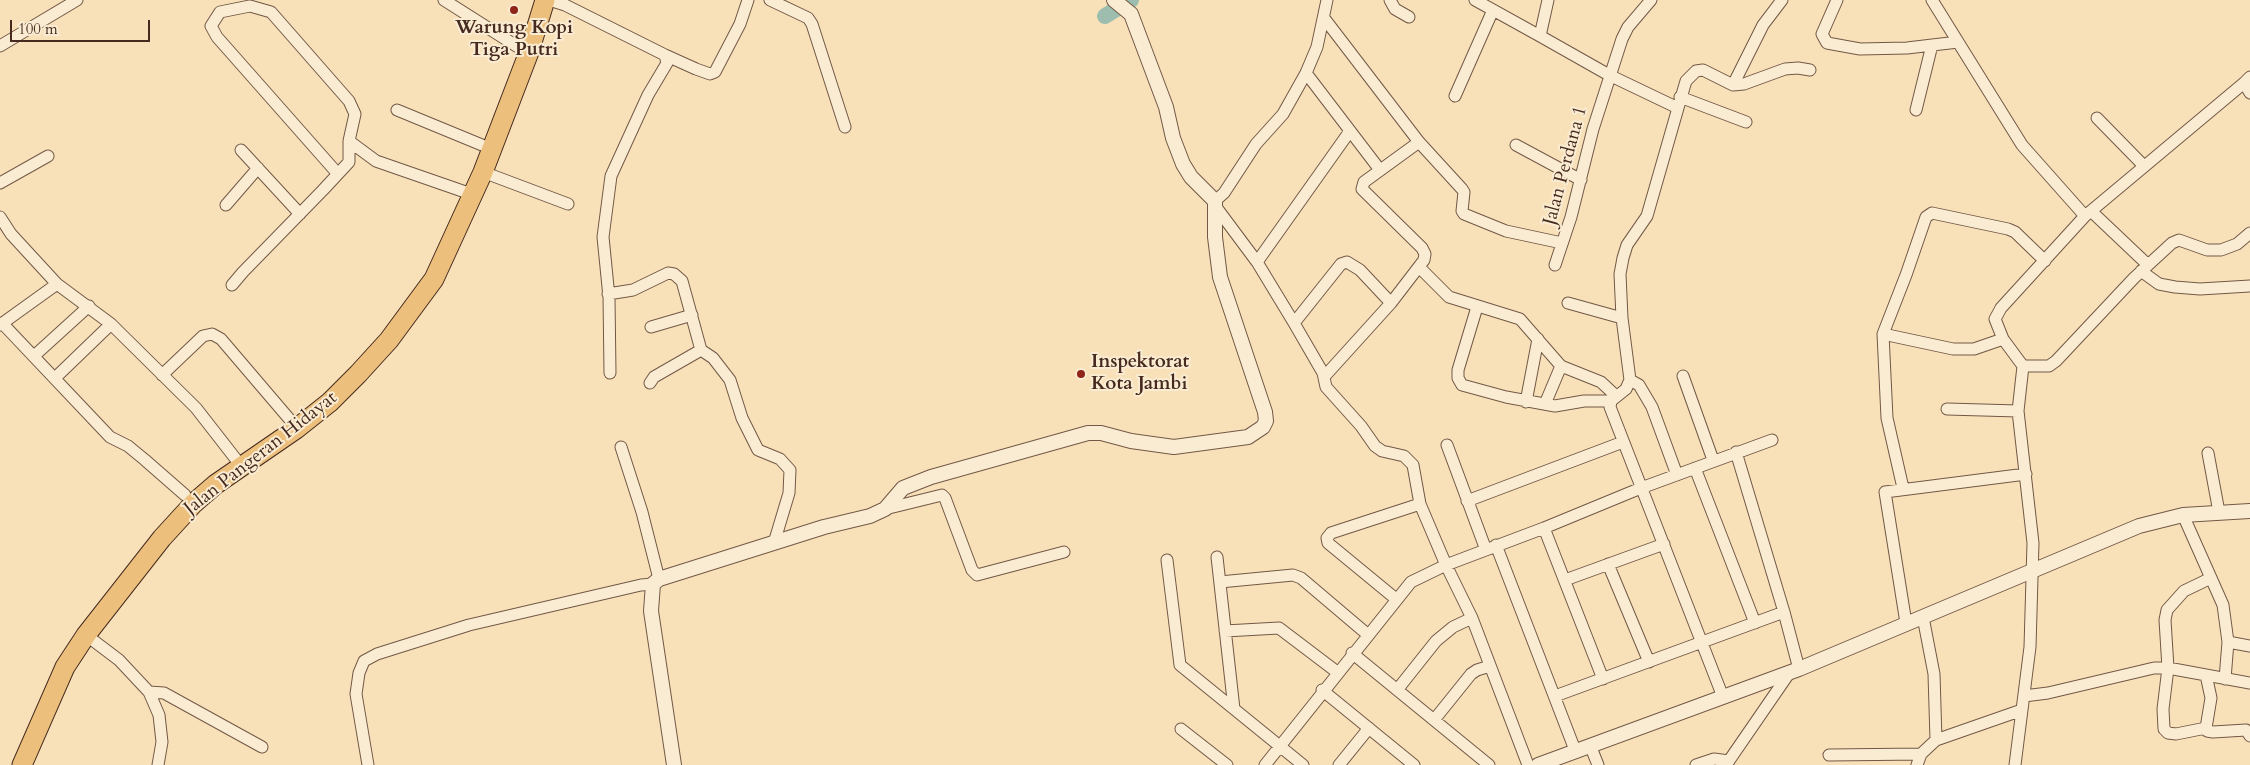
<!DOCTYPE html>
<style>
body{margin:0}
#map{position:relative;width:2250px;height:765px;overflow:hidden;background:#f8e1b9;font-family:Cardo,serif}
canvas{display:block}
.scale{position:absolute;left:10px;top:20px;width:140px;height:22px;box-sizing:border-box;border:2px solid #462a1f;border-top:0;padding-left:6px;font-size:15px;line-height:18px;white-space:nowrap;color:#462a1f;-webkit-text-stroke:4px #faecd2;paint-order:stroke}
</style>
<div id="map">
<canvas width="2250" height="765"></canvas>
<div class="scale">100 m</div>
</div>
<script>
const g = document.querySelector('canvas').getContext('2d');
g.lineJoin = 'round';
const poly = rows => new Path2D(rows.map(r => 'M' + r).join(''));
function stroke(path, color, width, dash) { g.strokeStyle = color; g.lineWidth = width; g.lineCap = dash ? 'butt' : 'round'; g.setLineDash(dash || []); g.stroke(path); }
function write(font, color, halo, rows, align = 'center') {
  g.font = font + ' Cardo,serif'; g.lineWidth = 4; g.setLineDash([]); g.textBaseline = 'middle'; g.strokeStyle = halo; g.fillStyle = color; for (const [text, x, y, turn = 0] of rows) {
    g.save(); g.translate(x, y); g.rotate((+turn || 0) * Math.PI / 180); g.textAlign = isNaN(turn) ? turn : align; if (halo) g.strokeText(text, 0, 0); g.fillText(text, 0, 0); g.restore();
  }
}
const river = poly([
 [1105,16,1131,0]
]);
const minor = poly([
 [444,0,518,47],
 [549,0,565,5,665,55,667,63,648,95,611,176,603,237,609,297,610,373],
 [770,0,808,18,812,24,845,127],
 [1390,0,1395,9,1409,17],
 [1475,0,1540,36],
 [1548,0,1540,36,1609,75,1678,108,1647,216,1627,245,1623,258,1620,274,1622,318,1630,380,1626,389,1611,401,1610,407,1723,697],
 [1837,0,1822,34,1827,43,1860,49,1907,48,1958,42],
 [1932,0,2022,145,2085,216],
 [1324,18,1419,142,1462,189,1464,192,1462,211,1464,214,1506,231,1562,243],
 [0,46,77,0],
 [665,55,696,69,710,74,715,72,740,24,748,0],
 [1306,73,1380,170],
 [2250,77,2244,83,2250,93],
 [1733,85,1763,25,1782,0],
 [1455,96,1493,10],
 [1680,97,1746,122],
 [1678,108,1686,81,1696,71,1703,70,1733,85,1744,84,1785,69,1798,68,1810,70],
 [397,110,482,145],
 [1916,110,1932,45],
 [2097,118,2144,166],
 [349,141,376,161,474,195],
 [1516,145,1581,180],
 [241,150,300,214],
 [483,172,568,204],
 [0,183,48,156],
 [1215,201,1224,193,1256,144,1283,114,1306,73,1317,47,1327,0],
 [226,205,258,168],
 [1216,207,1257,262,1294,323,1323,373,1326,387,1361,426,1375,446,1382,451,1404,456,1413,465,1420,504,1446,565,1472,618,1528,765],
 [2091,211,2148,265],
 [0,217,11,234,57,284,111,324,196,408,242,467],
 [1257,262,1350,131],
 [1555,265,1571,217,1593,129,1622,39,1628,27,1651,0],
 [1419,267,1449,297,1520,319,1561,366,1601,382,1616,396],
 [2141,271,2159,284,2175,287,2200,289,2250,286],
 [232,285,243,272,323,190,349,162,349,141,355,114,349,101,271,12,250,6,220,12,211,26,217,37,338,174],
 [608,294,633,290,668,273,674,274,682,281,701,350,713,358,730,380,742,418,758,450,780,459,790,470,789,493,774,543],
 [1568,303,1622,318],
 [1477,307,1458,370,1458,378,1462,385,1506,397,1555,406,1584,401,1611,401],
 [2,323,110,437,128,446,145,460,185,495],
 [1294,323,1341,264,1347,262,1360,270,1391,303],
 [0,325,57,284],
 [651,327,692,315],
 [1883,334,1953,349,1974,349,2003,339],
 [34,356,89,306],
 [2023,366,2049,366,2056,361,2134,278,2172,243,2179,240,2207,250,2221,250,2237,244,2250,233],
 [162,375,203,336,212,334,221,339,291,421],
 [1683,376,1713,460],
 [1324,377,1391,303,1424,260,1425,254,1422,248,1362,189,1364,182,1419,142],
 [55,378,111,324],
 [1630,380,1639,385,1652,407,1677,475],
 [650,383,654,377,701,350],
 [1526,402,1538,339],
 [1545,404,1561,366],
 [1947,409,2018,411],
 [1447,445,1486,550],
 [621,447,642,512,659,579],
 [1736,452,1784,612,1799,669],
 [2208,453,2219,512],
 [1695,468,1755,623],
 [1903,488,1887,418,1883,334,1906,275,1926,217,1932,213,2008,229,2015,232,2045,261],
 [1467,501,1623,442],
 [885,509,942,495,945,498,972,570,977,575,1064,552],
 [2183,515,2223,605,2228,642,2225,679],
 [1544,528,1603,679],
 [1496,545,1575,750],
 [1217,557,1234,709],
 [1167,560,1180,665,1303,765],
 [1608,564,1649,662],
 [1565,580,1664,544],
 [1220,582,1293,575,1301,578,1367,634],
 [1396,599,1328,543,1327,538,1331,533,1420,504],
 [1923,617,1934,674,1936,740],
 [1906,623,1885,492,2026,474],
 [1225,631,1279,628,1337,672],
 [86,635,119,660,149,692,159,715,162,742,158,765],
 [2228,642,2250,646],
 [1352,653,1489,765],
 [1322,690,1414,765],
 [1397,690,1436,641,1453,627,1472,618],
 [149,692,164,693,262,747],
 [1555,696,1784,612],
 [2024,696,2048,693,2154,668,2168,668,2250,683],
 [1434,720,1471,674,1477,670,1490,666],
 [2206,728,2176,734,2168,733,2164,729,2163,709,2168,668,2165,620,2167,610,2184,591,2211,578],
 [2206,728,2211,698,2206,675],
 [2206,728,2207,731,2213,732,2246,730,2250,736],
 [1181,729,1227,765],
 [1590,745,1598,765],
 [1829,755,1921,754],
 [368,765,356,694,359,673,364,661,377,654,469,625,641,585,653,584],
 [1265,765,1411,582,1446,565,1544,528,1641,488,1772,440],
 [1339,765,1369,728],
 [1696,765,1714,759,1729,761],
 [1726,765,1790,672],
 [1917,765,1921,754,1936,740,2022,710],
 [2015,765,2030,647,2033,543,2018,411,2023,366,2003,339,1995,319,2001,308,2085,216,2244,83]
]);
const tertiary = poly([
 [674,765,651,611,653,584,659,579,824,527,870,516,885,509,903,488,931,477,1088,433,1101,433,1131,441,1174,447,1248,437,1263,427,1266,421,1265,412,1220,277,1215,237,1215,201,1191,177,1183,164,1173,138,1166,107,1131,14,1114,0],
 [1538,765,1799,669,2139,526,2183,515,2250,511]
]);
const trunk = poly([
 [22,765,65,667,86,635,162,538,194,503,216,484,296,429,330,402,358,374,389,340,434,279,483,172,529,52,545,0]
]);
const markers = [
 [514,10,5,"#8f2418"],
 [1081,374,5,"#8f2418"]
];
const poiNames = [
 ["Warung Kopi",514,29],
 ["Tiga Putri",514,51],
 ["Inspektorat",1091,363,"left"],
 ["Kota Jambi",1091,385,"left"]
];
const streetNames = [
 ["Jalan Perdana 1",1566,166,-75],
 ["Jalan Pangeran Hidayat",261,454,-38]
];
stroke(river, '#9dbeae', 16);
stroke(minor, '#725846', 13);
stroke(tertiary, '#725846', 16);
stroke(trunk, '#462a1f', 21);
stroke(minor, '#faecd2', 11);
stroke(tertiary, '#faecd2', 14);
stroke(trunk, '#ecc07c', 19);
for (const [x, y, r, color] of markers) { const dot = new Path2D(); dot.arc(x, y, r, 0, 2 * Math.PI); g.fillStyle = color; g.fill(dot); stroke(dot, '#faecd2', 2); }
write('bold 19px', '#462a1f', '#faecd2', poiNames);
write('19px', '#462a1f', '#faecd2', streetNames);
</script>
